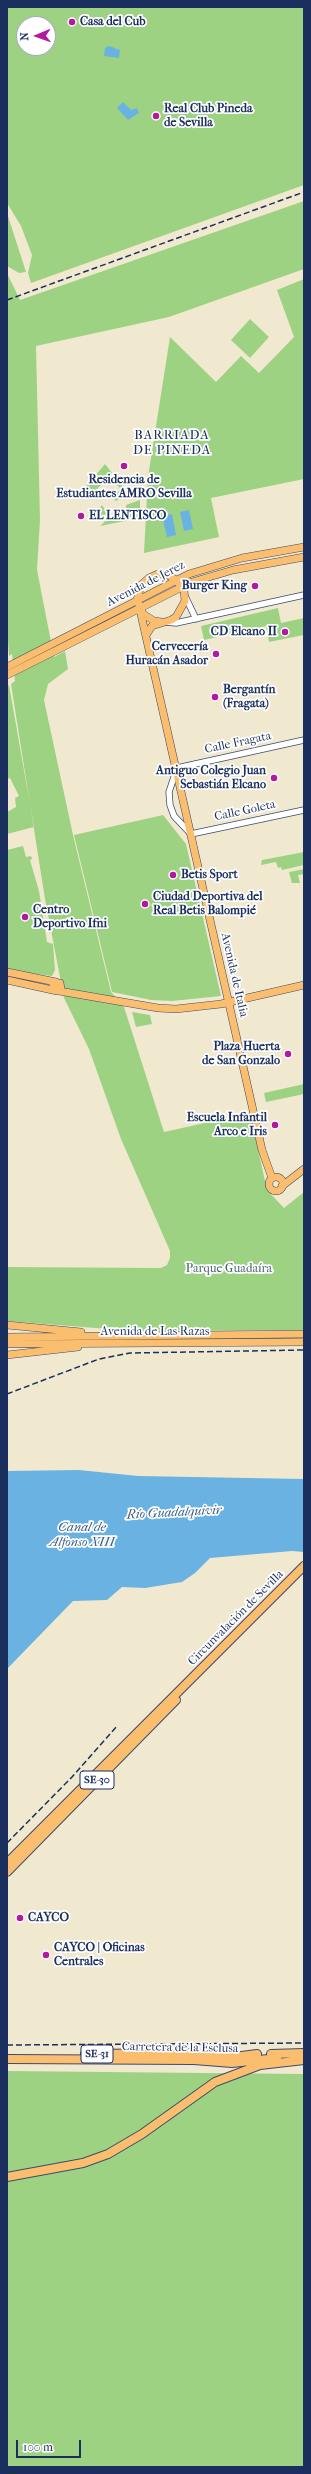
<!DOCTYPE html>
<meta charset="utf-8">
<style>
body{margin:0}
#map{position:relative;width:311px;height:2474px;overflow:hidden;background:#f0e9d0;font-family:"IM FELL French Canon",serif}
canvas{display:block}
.frame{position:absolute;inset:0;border:8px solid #1b2f5e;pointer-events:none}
.north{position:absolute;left:16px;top:16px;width:40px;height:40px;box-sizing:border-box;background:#fff;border:1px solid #a4acbf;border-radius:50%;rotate:268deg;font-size:11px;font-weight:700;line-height:16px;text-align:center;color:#1b2f5e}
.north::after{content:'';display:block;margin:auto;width:14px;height:18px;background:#b5179e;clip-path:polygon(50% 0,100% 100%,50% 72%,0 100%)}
.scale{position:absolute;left:16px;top:2440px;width:65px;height:18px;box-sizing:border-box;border:2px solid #1b2f5e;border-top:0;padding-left:5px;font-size:12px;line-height:14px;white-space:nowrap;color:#1b2f5e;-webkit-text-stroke:3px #fff;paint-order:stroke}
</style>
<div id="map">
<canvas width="311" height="2474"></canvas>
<div class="frame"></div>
<div class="north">N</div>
<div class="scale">100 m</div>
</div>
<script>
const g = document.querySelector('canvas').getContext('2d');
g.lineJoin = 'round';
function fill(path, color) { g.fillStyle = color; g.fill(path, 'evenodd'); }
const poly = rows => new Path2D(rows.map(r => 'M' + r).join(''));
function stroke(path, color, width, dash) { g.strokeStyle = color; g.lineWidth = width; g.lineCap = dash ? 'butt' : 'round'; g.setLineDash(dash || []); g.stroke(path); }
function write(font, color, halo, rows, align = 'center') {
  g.font = font + ' "IM FELL French Canon",serif'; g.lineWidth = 3.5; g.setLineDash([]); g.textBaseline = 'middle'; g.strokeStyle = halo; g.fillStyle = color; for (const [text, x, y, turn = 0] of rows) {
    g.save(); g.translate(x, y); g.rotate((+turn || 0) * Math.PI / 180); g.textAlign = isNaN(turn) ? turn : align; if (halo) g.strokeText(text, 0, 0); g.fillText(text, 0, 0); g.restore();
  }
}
const green = poly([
 [7,7,304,7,304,185,31,283,28,273,32,255,21,226,7,203],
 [24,24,48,24,48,48,24,48],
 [304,201,304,269,169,317,36,346,40,520,37,570,54,657,65,651,68,669,48,684,44,700,73,835,111,992,124,1007,164,1132,250,1113,267,1190,284,1208,304,1192,304,1330,133,1331,7,1321,7,1267,161,1268,167,1265,170,1258,170,1251,121,1139,89,1049,64,998,45,899,11,684,15,681,12,654,9,656,7,627,7,273,20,300],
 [7,213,26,272,19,273,7,266],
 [304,279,304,479,211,498,219,537,144,553,148,477,170,337,216,382,241,356,259,373,294,337,277,290],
 [250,319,269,337,250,358,231,340],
 [105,464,128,493,116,501,112,497,121,489,109,477,94,492,90,488,82,491],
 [140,500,140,518,100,526,110,517,112,520,126,509,126,505],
 [102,505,107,513,100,519,99,517,95,520,87,510,91,514,96,514],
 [278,608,281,623,304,618,304,635,269,642,266,626,204,640,201,626],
 [9,685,34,827,7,834,7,812,16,807,15,798,19,796,10,778,7,779,7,687],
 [163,815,186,844,221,996,172,1001,151,1000,112,992,74,835],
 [23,846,26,857,31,856,32,859,30,860,39,891,47,942,53,944,55,970,52,976,7,970,7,850],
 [304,852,304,865,282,870,281,867,278,868,276,862,261,865,262,860],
 [304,869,304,874,298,875,300,883,292,883,289,872],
 [132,1012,150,1015,152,1024,136,1027],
 [304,1084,304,1094,266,1102,264,1093],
 [7,2071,304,2074,304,2467,7,2467]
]);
const water = poly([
 [109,46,120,50,119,58,104,56,105,48],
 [123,102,131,110,137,108,139,113,128,120,117,108],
 [189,510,193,529,184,531,180,512],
 [172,514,176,535,167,537,162,516],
 [79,1470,138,1476,304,1479,304,1552,292,1551,210,1558,195,1573,182,1582,145,1588,122,1587,107,1600,73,1601,7,1669,7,1471]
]);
const minor = poly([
 [185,596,196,619],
 [166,622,176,623,304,595],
 [304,740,177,768,169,792,170,805,174,816,191,834,304,810]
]);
const major = poly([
 [140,610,262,1150,272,1178],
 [146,635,152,626,171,620,176,617,185,601,184,591,176,580,168,575,158,574,149,578,141,585,137,600,143,614,154,621,162,622],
 [7,667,189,574,242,558,304,547],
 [7,675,192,582,233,570,304,557],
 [7,972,56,982],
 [7,980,57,991,61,989,60,983,53,984,54,990],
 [59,991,158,1008,176,1009,221,1004,304,985],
 '269 1184a7 7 0 1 1 14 0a7 7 0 1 1-14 0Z',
 [282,1186,304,1169],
 [7,1325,81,1332],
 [7,1337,304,1334],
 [7,1344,304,1342],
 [7,1355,78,1347]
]);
const highway = poly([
 [7,1863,304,1566],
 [7,1872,176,1700],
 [85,2054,186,2053,234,2057,257,2054],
 [271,2054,304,2053],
 [7,2059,194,2060,232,2063,277,2058],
 [7,2177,83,2163,108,2154,142,2134,215,2082,260,2065,304,2060]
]);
const rail = poly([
 [7,300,304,192],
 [7,1394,99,1359,130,1353,304,1350],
 [7,1843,72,1777,118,1725],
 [7,2045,304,2043]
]);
const markers = [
 [72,22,4,"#b5179e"],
 [156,116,4,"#b5179e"],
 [124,466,4,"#b5179e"],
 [81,516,4,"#b5179e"],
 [255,586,4,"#b5179e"],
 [285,632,4,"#b5179e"],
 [216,654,4,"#b5179e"],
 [215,697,4,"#b5179e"],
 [274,778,4,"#b5179e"],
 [173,875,4,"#b5179e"],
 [145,904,4,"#b5179e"],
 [25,917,4,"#b5179e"],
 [288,1054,4,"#b5179e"],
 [275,1125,4,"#b5179e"],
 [20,1918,4,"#b5179e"],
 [46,1955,4,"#b5179e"]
];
const shields = [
 [97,1780,34],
 [97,2054,32]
];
const shieldNames = [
 ["SE-30",97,1780],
 ["SE-31",97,2054]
];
const poiNames = [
 ["Casa del Cub",80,22],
 ["Real Club Pineda",164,109],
 ["de Sevilla",164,123],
 ["Residencia de",124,480,"center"],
 ["Estudiantes AMRO Sevilla",124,494,"center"],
 ["EL LENTISCO",89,516],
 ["Burger King",247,586,"right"],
 ["CD Elcano II",277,632,"right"],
 ["Cervecería",208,647,"right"],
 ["Huracán Asador",208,661,"right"],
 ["Bergantín",223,690],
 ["(Fragata)",223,704],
 ["Antiguo Colegio Juan",266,771,"right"],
 ["Sebastián Elcano",266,785,"right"],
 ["Betis Sport",181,875],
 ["Ciudad Deportiva del",153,897],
 ["Real Betis Balompié",153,911],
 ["Centro",33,910],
 ["Deportivo Ifni",33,924],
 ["Plaza Huerta",280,1047,"right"],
 ["de San Gonzalo",280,1061,"right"],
 ["Escuela Infantil",267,1118,"right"],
 ["Arco e Iris",267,1132,"right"],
 ["CAYCO",28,1918],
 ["CAYCO | Oficinas",54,1948],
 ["Centrales",54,1962]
];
const streetNames = [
 ["Avenida de Jerez",146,584,-27],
 ["Calle Fragata",238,743,-12],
 ["Calle Goleta",245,811,-12],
 ["Avenida de Italia",234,975,77],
 ["Avenida de Las Razas",155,1332],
 ["Circunvalación de Sevilla",236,1618,-45],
 ["Carretera de la Esclusa",180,2048,1]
];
const parkNames = [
 ["Parque Guadaíra",229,1269]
];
const neighbourhoodNames = [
 ["BARRIADA",172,436],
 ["DE PINEDA",172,451]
];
const waterNames = [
 ["Río Guadalquivir",174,1513,-3],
 ["Canal de",82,1528],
 ["Alfonso XIII",82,1543]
];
fill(green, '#9ed283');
fill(water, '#6ab2e2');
stroke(minor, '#3b4b6f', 7);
stroke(major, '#3b4b6f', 8);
stroke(highway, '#3b4b6f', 10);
stroke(minor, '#fff', 5.5);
stroke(major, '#fbbe6e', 7);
stroke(highway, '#fbbe6e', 8);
stroke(rail, '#1b2f5e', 1.5, [6, 3]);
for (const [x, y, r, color] of markers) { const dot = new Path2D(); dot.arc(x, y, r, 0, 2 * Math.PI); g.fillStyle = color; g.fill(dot); stroke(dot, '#fff', 1.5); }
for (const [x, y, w] of shields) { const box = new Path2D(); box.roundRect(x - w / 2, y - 9, w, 18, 3); g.fillStyle = '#fff'; g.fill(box); stroke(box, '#1b2f5e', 1); }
write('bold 11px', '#1b2f5e', null, shieldNames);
write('bold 12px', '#1b2f5e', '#fff', poiNames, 'left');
write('12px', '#1b2f5e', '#fff', streetNames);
write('12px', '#426069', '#fff', parkNames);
g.letterSpacing = '1px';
write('13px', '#1b2f5e', '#fff', neighbourhoodNames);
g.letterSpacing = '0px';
write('italic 13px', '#375d8c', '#fff', waterNames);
</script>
